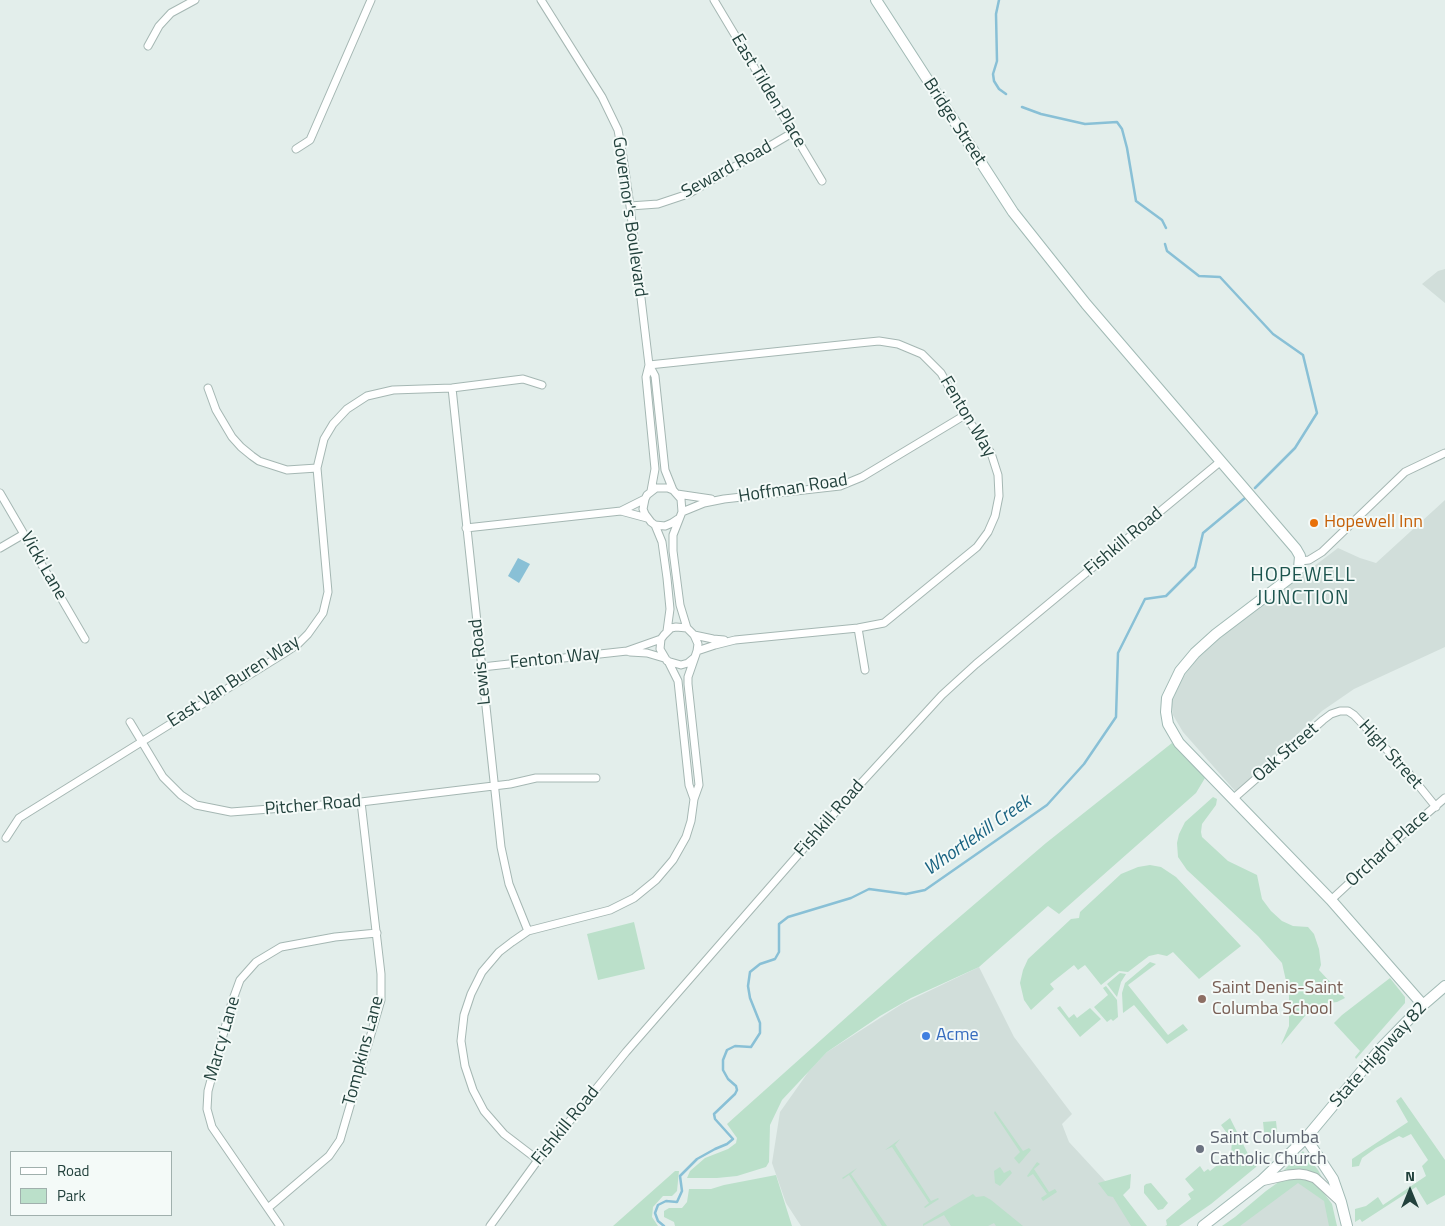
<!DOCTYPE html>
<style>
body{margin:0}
#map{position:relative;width:1445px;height:1226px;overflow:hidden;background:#e3eeeb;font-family:"Titillium Web",sans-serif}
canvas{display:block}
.legend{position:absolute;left:10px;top:1151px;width:162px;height:65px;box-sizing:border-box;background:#f4faf8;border:1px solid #a0b0ad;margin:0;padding:6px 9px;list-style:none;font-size:15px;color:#22413c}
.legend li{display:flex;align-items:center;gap:10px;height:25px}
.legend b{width:25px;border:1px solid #a0b0ad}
.north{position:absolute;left:1385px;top:1166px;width:50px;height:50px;-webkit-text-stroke:4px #f4faf8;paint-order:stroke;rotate:0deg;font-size:14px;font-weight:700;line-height:20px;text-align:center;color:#22413c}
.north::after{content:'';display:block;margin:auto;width:18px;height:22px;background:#22413c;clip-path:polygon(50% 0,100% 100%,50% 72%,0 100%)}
</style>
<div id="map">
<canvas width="1445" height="1226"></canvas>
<ul class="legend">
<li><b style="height:6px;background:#fff"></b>Road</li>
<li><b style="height:14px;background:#bbe0ca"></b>Park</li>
</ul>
<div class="north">N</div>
</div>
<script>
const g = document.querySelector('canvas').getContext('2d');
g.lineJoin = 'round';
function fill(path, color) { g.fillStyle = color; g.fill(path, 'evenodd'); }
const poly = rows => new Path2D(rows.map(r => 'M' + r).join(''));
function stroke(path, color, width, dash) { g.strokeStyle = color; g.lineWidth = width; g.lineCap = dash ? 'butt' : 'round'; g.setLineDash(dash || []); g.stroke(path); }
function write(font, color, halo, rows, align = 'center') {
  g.font = font + ' "Titillium Web",sans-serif'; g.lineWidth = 4; g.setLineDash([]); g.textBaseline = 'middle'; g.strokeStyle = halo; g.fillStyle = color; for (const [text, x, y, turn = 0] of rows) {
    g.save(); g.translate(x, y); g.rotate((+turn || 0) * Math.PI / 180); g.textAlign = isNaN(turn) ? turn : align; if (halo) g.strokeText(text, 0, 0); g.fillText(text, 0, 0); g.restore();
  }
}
const built = poly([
 [1445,269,1445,303,1422,284,1438,271],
 [1445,500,1445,647,1354,689,1322,711,1236,792,1183,732,1173,715,1171,696,1181,680,1196,660,1226,633,1338,548,1360,558,1376,563],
 [979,967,1014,1037,1072,1114,1062,1124,1069,1142,1118,1195,1141,1226,801,1226,786,1203,772,1163,780,1112,809,1071,827,1052,902,1004],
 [1297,1179,1319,1189,1335,1226,1226,1226]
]);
const green = poly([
 [1172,743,1202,772,1205,778,1196,793,1059,914,1048,906,979,967,911,998,880,1016,827,1052,782,1100,770,1125,769,1162,766,1167,737,1176,717,1178,687,1178,690,1171,705,1158,728,1149,736,1143,737,1138,727,1124,935,938,1046,843],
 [1213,797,1217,799,1216,805,1202,824,1201,832,1202,837,1228,861,1257,875,1262,899,1271,911,1282,921,1293,926,1308,927,1314,934,1319,949,1321,965,1319,970,1345,998,1337,1002,1321,1004,1305,1016,1281,1045,1289,1026,1289,994,1282,963,1258,936,1187,870,1178,857,1177,843,1179,834,1185,822],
 [1150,865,1161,867,1176,877,1241,946,1199,979,1173,952,1167,956,1158,954,1149,956,1128,972,1119,971,1101,985,1085,965,1078,970,1074,965,1050,984,1054,989,1031,1010,1024,1000,1020,983,1023,970,1028,959,1071,919,1079,918,1080,912,1121,874,1138,867],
 [634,922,645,969,598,980,587,934],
 [1150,962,1156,964,1128,985,1168,1035,1183,1024,1188,1030,1167,1044,1134,1005,1123,1013,1122,993,1125,983],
 [1120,973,1126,974,1121,982,1117,997,1107,984],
 [1390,978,1405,997,1405,1003,1356,1059,1355,1057,1360,1051,1334,1023,1342,1015],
 [1106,986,1117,1000,1118,1017,1113,1021,1111,1019,1107,1022,1094,1007,1108,995,1103,988],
 [1060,1006,1069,1018,1074,1014,1077,1018,1090,1008,1101,1019,1080,1037,1057,1008],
 [1401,1097,1445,1160,1445,1195,1427,1205,1416,1187,1362,1222,1360,1219,1355,1222,1355,1209,1366,1206,1378,1197,1383,1205,1426,1176,1422,1166,1428,1160,1411,1134,1403,1138,1399,1136,1376,1148,1362,1158,1359,1166,1352,1167,1352,1159,1408,1122,1396,1101],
 [995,1111,1023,1151,1029,1148,1031,1150,1019,1164,1014,1158,1020,1152,994,1113],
 [1230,1118,1248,1154,1258,1163,1256,1167,1211,1204,1182,1224,1179,1226,1165,1226,1167,1225,1166,1220,1191,1199,1188,1194,1194,1190,1185,1179,1200,1166,1204,1172,1208,1169,1210,1171,1231,1154,1232,1140,1221,1125],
 [1276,1121,1278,1140,1265,1141,1263,1122],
 [900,1139,895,1145,931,1201,938,1198,939,1199,925,1208,924,1207,929,1203,892,1147,885,1150],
 [1303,1151,1318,1170,1324,1181,1303,1170,1285,1172,1284,1170],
 [1037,1162,1040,1164,1034,1169,1049,1192,1055,1189,1057,1192,1043,1201,1041,1198,1047,1194,1033,1174,1028,1177,1027,1176],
 [1000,1167,1004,1173,1010,1170,1012,1173,1000,1186,995,1183,994,1171],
 [857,1168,851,1174,887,1226,882,1226,849,1175,843,1179,842,1178],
 [675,1171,679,1171,677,1191,672,1196,663,1196,653,1207,652,1217,658,1226,613,1226],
 [1131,1174,1130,1188,1123,1195,1147,1226,1131,1226,1113,1197,1108,1196,1098,1183],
 [776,1175,792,1226,675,1226,674,1222,664,1217,664,1211,669,1208,682,1208,687,1202,689,1189,711,1189,724,1185],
 [1290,1178,1301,1178,1310,1180,1318,1185,1332,1204,1337,1226,1329,1226,1324,1201,1298,1183,1240,1226,1222,1226,1235,1217,1266,1191,1280,1181],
 [1151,1183,1168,1203,1163,1209,1158,1210,1144,1193,1144,1186,1146,1184],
 [973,1194,976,1197,984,1196,991,1200,1023,1226,996,1226,994,1223,988,1226,951,1226,944,1215,923,1226,923,1224]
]);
const water = poly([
 [518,558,530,564,519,583,508,576]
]);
const stream = poly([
 [999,0,996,14,997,61,993,74,994,81,999,89,1006,94],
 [1022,107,1041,114,1085,124,1117,122,1122,129,1127,148,1136,201,1162,220,1166,228],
 [1165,244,1167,251,1199,276,1220,277,1273,334,1303,355,1317,413,1295,448,1255,488],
 [664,1226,658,1221,655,1213,658,1205,666,1201,677,1202,682,1191,680,1176,697,1159,715,1149,727,1144,733,1139,715,1119,714,1114,735,1094,737,1090,736,1086,728,1079,723,1070,723,1060,727,1050,735,1046,751,1047,760,1033,760,1023,750,998,748,986,750,972,760,964,775,959,779,952,779,924,788,917,851,898,869,889,906,894,925,890,1047,805,1084,764,1116,717,1118,653,1145,599,1166,596,1195,567,1203,533,1245,498]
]);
const minor = poly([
 [541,0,602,97,618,130,623,157,630,206,649,365,655,376,665,470,673,490],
 [714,0,822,181],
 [148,46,159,26,171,13,195,0],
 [296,149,310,140,371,0],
 [630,206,658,204,688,194,792,133],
 [649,365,859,343,879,341,898,344,922,354,941,373,965,415,991,453,998,475,999,496,995,516,988,532,977,547,884,623,858,628,735,640,715,645,697,651],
 [649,365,646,377,655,469,651,491],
 [208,388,216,410,232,437,241,447,252,456,259,461,287,470,317,468],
 [452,388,501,847,509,884,528,931],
 [0,493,85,639],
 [677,494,711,499],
 [621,511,647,518],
 [682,512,704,503,724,499,840,486,862,477,965,415],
 [678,519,672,523,665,526,655,525,651,522,645,514,643,509,645,499,647,495,656,488,668,488,673,490,681,499,682,512,673,535,673,551,680,605,687,628],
 [655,525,662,542,667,578,670,609,667,631],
 [466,528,621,511,645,499],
 [0,548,24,534],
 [1300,561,1309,560,1322,552,1405,472,1445,453],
 [858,628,865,670],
 [694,635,713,639,724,640],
 [630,652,647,653,664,658],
 [668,661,678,681,689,785,694,799],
 [482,667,627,651,661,639],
 [130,722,163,777,181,795,196,805,231,812,361,802,510,784,536,778,596,778],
 [1234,798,1323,720,1331,714,1340,711,1348,711,1354,715,1407,771,1436,807],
 [6,838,19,818,283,654,298,644,308,634,323,613,328,592,317,468,324,439,333,424,347,409,367,396,393,390,452,388,523,379,542,385],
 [1331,900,1387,848,1445,798],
 [538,1160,504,1134,484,1111,473,1090,465,1066,461,1041,464,1015,471,994,482,972,499,952,512,942,528,931,610,910,634,898,656,880,673,860,686,837,691,821,694,799,699,785,688,684,688,677,697,651,698,644,694,635,687,628,676,627,671,628,664,635,661,639,660,649,667,661,681,665,688,663,694,658],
 [268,1208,329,1156,340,1140,381,1000,381,974,361,802],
 [280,1226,212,1127,207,1109,208,1091,232,1002,240,980,256,962,281,947,335,937,377,933],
 [490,1226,538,1160,626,1052,852,793,942,695,976,664,1221,461]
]);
const tertiary = poly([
 [1261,1181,1288,1175,1299,1174,1306,1175,1315,1178,1340,1201]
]);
const secondary = poly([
 [876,0,1013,212,1086,304,1296,549,1300,556,1299,569,1295,574,1216,634,1195,653,1180,671,1167,698,1166,712,1168,724,1179,743,1331,900,1423,1005],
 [1306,1138,1333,1179,1341,1202,1347,1226],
 [1203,1226,1261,1181,1284,1159,1306,1138,1381,1048,1423,1005,1445,986]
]);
const markers = [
 [1314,523,5,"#e8710a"],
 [1202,999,5,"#8d6e63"],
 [926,1036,5,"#3f7fe0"],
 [1200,1149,5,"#6b7280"]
];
const streetNames = [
 ["East Tilden Place",768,91,59],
 ["Bridge Street",954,122,57],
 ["Seward Road",727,170,-29],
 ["Governor's Boulevard",629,217,82],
 ["Fenton Way",967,417,59],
 ["Hoffman Road",793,489,-9],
 ["Fishkill Road",1124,542,-40],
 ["Vicki Lane",43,566,60],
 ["Fenton Way",555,659,-6],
 ["Lewis Road",481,662,-96],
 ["East Van Buren Way",234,682,-33],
 ["Oak Street",1286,753,-41],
 ["High Street",1390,755,48],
 ["Pitcher Road",313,806,-5],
 ["Fishkill Road",830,819,-49],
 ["Orchard Place",1388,849,-42],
 ["Marcy Lane",223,1039,-74],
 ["Tompkins Lane",364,1051,-75],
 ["State Highway 82",1379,1055,-48],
 ["Fishkill Road",566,1126,-51]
];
const foodNames = [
 ["Hopewell Inn",1324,523]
];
const educationNames = [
 ["Saint Denis-Saint",1212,989],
 ["Columba School",1212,1010]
];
const shopNames = [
 ["Acme",936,1036]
];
const worshipNames = [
 ["Saint Columba",1210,1139],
 ["Catholic Church",1210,1160]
];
const waterNames = [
 ["Whortlekill Creek",978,836,-35]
];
const quarterNames = [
 ["HOPEWELL",1303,576],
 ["JUNCTION",1303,599]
];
fill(built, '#d1deda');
fill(green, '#bbe0ca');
fill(water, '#89c0d6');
stroke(stream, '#89c0d6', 2.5);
stroke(minor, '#a5b7b3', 9);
stroke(tertiary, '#a5b7b3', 11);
stroke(secondary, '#a1bab5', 12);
stroke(minor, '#fff', 7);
stroke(tertiary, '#fff', 9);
stroke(secondary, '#fff', 10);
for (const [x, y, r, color] of markers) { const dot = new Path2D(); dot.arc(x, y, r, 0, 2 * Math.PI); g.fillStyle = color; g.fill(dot); stroke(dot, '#f4faf8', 2); }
write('18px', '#22413c', '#f4faf8', streetNames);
write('18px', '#c56008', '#f4faf8', foodNames, 'left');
write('18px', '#785e54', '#f4faf8', educationNames, 'left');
write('18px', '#366cbe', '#f4faf8', shopNames, 'left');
write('18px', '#5b616d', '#f4faf8', worshipNames, 'left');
write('italic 19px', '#186281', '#f4faf8', waterNames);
g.letterSpacing = '1px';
write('20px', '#1c544e', '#f4faf8', quarterNames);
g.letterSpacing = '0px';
</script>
